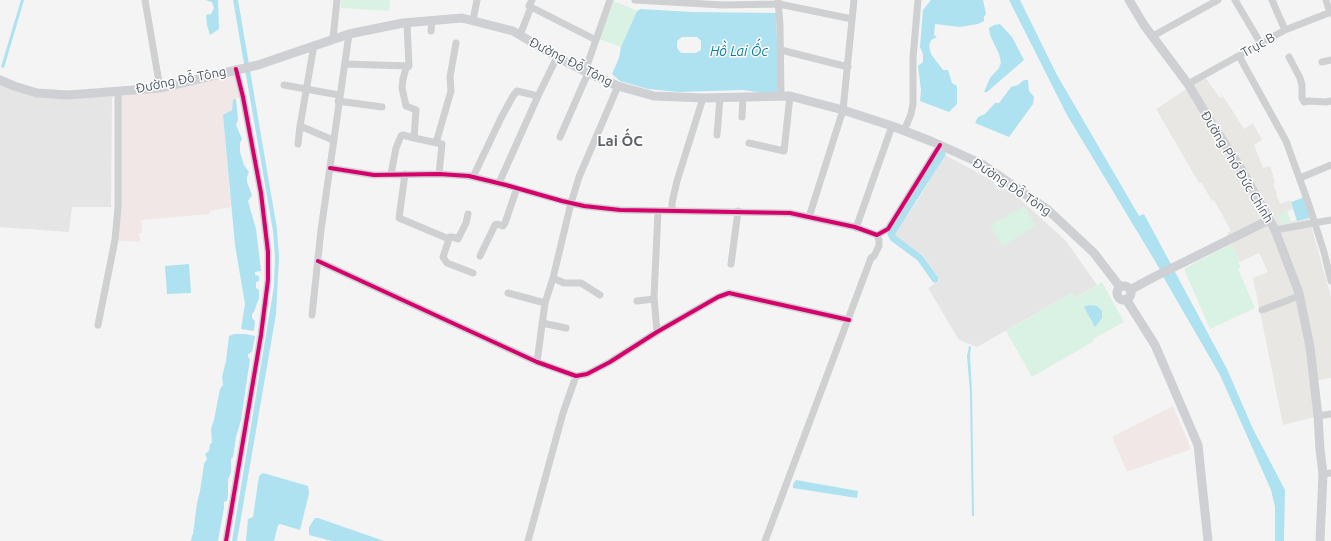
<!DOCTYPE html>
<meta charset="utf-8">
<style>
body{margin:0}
canvas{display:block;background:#f4f4f4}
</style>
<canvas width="1331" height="541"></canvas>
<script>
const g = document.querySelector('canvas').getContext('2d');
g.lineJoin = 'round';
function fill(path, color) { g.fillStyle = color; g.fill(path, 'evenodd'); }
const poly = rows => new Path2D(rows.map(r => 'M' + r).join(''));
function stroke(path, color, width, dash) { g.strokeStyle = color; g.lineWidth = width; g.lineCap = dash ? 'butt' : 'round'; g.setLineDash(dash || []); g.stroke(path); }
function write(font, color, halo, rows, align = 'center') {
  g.font = font + ' Ubuntu,sans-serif'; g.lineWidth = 3; g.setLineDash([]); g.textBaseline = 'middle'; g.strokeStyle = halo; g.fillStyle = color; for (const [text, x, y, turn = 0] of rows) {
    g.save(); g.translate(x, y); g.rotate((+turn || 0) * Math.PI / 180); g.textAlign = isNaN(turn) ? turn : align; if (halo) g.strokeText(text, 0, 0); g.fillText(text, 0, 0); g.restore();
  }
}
const commercial = poly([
 [1205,77,1220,98,1223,96,1244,129,1253,123,1262,140,1254,145,1263,168,1270,166,1275,182,1273,184,1277,193,1276,194,1280,204,1290,200,1293,209,1277,215,1283,223,1309,218,1331,297,1331,378,1314,381,1318,416,1283,425,1253,278,1268,272,1259,253,1240,262,1227,233,1231,231,1214,200,1212,201,1201,182,1199,183,1156,109]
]);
const education = poly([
 [0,80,37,93,118,92,112,98,111,207,72,207,69,232,0,227],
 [945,155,993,181,997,189,1010,190,1066,241,1097,285,1075,298,1072,293,977,347,959,340,928,288,940,280,923,255,893,236,918,200]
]);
const medical = poly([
 [236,69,243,97,233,99,232,110,223,115,231,207,210,211,210,214,141,220,142,233,139,233,140,242,115,240,118,92],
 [1173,406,1191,449,1127,472,1112,437]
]);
const green = poly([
 [341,0,390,0,389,11,341,8],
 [614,1,637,11,621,47,599,39],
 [1024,206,1036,226,1002,246,990,225],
 [1287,211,1291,222,1283,223,1280,223,1277,215],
 [1232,244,1240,262,1238,263,1241,267,1238,269,1255,308,1210,329,1184,269,1202,259],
 [1102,282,1124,322,1093,339,1094,341,1032,377,1006,331,1072,293,1076,298]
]);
const water = poly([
 [21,0,24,0,4,68,1,67],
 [205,0,218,0,219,29,210,35,207,25,206,15,211,14,214,8,212,2],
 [233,0,238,0,277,229,279,258,276,314,237,541,232,541,274,286,275,257,273,231],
 [931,0,983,0,986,14,984,17,984,21,978,24,960,27,935,24,934,35,937,37,931,40,929,46,931,54,943,70,948,70,952,83,957,86,957,104,949,112,920,101,921,90,918,66,923,62,923,54,920,47,923,10],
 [1009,0,1020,0,1057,75,1139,216,1144,214,1227,369,1253,429,1285,490,1284,541,1275,541,1275,507,1271,490,1220,375,1165,280,1158,266,1067,115],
 [641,9,692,12,776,13,779,95,743,90,678,92,648,89,620,81,612,74,619,58,621,47,637,11],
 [682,37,697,37,701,41,701,50,696,53,681,53,677,48,677,41],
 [1000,24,1012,37,1024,60,987,92,984,92,990,78,999,68,1001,63,999,54,990,35,989,28,994,25],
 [1024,80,1028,80,1029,91,1034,97,1033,104,1009,137,975,123,978,117,985,114,995,103,999,103,1011,87,1018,85],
 [233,99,236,99,238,120,236,125,242,139,240,143,240,152,244,165,249,172,247,177,247,182,252,195,248,201,256,229,261,271,255,272,255,275,259,276,259,281,256,282,256,288,259,290,259,299,256,306,254,312,252,314,252,318,255,321,254,331,241,329,245,304,235,245,223,115,232,110],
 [1305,197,1310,214,1309,218,1297,221,1291,202],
 [189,264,191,293,167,294,165,266],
 [1089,305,1097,306,1102,311,1102,318,1095,327,1084,307],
 [234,334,245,334,255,336,252,352,248,354,248,357,250,359,241,420,236,437,233,457,231,459,231,472,228,480,228,496,227,501,224,502,224,508,218,541,191,541,192,536,193,534,197,503,200,491,204,464,207,459,205,454,209,451,210,444,212,443,211,429,214,420,220,389,223,385,222,377,226,361,229,336],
 [969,346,971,347,970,355,972,392,974,516,972,516,970,392,967,356],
 [263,473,308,486,309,494,300,530,280,524,278,525,274,541,246,541,248,519,253,517,259,476],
 [796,480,858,491,857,498,793,488,793,484],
 [315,518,318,518,384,541,332,541,309,535,309,527]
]);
const canal = poly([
 [935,279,920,258,893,238,891,234,942,154]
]);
const street = poly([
 [145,0,160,88],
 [532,0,529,6,596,40],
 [635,0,722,5,779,4,852,19],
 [778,0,780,25,781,95],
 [1235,0,1261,44],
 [1272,0,1285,30],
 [1326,0,1330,13],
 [473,20,477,0],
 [407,24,409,66,406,68,403,79,402,88,406,106,416,110,414,138,442,144,439,174],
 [431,31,432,21],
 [520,35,531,7],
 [1153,36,1218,0],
 [333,38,337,0],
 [314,45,300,126,333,140],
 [781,50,848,67],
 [1239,56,1286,141,1309,205,1324,252,1331,281],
 [1289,57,1300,78,1302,85,1302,98,1304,102,1309,101,1326,102,1331,101],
 [1322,62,1331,60],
 [345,64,409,66],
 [585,71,610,0],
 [1188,84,1285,30,1331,12],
 [284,85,339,95],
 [338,101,382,107],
 [742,117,743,97],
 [904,131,911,114,913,104,913,58,918,0],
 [717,135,720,98],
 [560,137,588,73],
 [436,143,451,91,450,77,456,43],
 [749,143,784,151,790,96],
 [298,144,300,126],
 [330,168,374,175,439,174,469,176,506,185,562,201,584,206,620,210,790,213,855,227,877,235,888,229,940,145],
 [391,174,396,148,401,136,403,135,414,138],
 [405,174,399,218,449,239,443,257,447,263,473,273],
 [473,177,501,118,513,96,517,91,538,96],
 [1300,178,1331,165],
 [499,183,538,96,557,57],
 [672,211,672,203,677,181,703,98],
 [809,217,843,110,854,0],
 [856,228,892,126],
 [1275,230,1331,220],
 [449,239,450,237,453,237,458,239,466,223,468,214],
 [480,256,495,225,497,224,503,226,505,223,517,188],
 [318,261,537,362,576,376,587,374,610,362,657,332,718,297,729,293,849,320],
 [731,264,738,211],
 [553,278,564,283,581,283,600,295],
 [508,293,545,303],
 [637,301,654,299],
 [1262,310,1299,296],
 [312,315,321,230,349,34],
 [542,323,566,328],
 [98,325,115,240,118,208,118,92],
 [657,332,654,297,658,211],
 [537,362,545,303,553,278,571,203,579,177,618,86],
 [1318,416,1331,414],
 [1323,474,1331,473],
 [226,541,261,335,268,280,268,252,261,193,243,97,236,69],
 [528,541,563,413,576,376],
 [765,541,871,258,874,256,879,246,879,240,877,235]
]);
const secondary = poly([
 [1129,0,1144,25,1188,84,1212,124,1240,167,1275,230,1299,293,1310,347,1318,416,1320,449,1323,474,1320,541],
 [0,80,14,86,37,93,68,95,160,88,258,65,349,34,403,23,462,18,513,31,557,57,588,73,618,86,654,96,703,98,790,96,843,110,892,126,933,142,982,164,1048,210,1094,253,1120,287],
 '1117 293a7 7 0 1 1 14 0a7 7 0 1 1-14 0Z',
 [1130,290,1154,277,1269,220],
 [1126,299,1155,345,1198,445,1208,541]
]);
const cycleway = poly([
 [330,168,374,175,439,174,469,176,506,185,562,201,584,206,620,210,790,213,855,227,877,235,888,229,940,145],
 [318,261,537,362,576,376,587,374,610,362,657,332,718,297,729,293,849,320],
 [226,541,261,335,268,280,268,252,261,193,243,97,236,69]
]);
const streetNames = [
 ["Trục B",1258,45,-29],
 ["Đường Đỗ Tông",571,62,27],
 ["Đường Đỗ Tông",181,80,-11],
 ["Đường Phó Đức Chính",1237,167,59],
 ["Đường Đỗ Tông",1012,187,34]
];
const waterNames = [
 ["Hồ Lai Ốc",739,51]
];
const quarterNames = [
 ["Lai ỐC",620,141]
];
fill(commercial, '#e8e7e3');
fill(education, '#e6e5e6');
fill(medical, '#f1e7e6');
fill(green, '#d9f2e3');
fill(water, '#aee2f0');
stroke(canal, '#aee2f0', 7);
stroke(street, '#ced0d2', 7);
stroke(secondary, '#ced0d4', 9);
stroke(cycleway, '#d6006c', 4);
write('13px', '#4a5661', '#fff', streetNames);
write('italic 14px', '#0c7c9b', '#fff', waterNames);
write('bold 15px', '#5f6368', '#fff', quarterNames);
</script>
